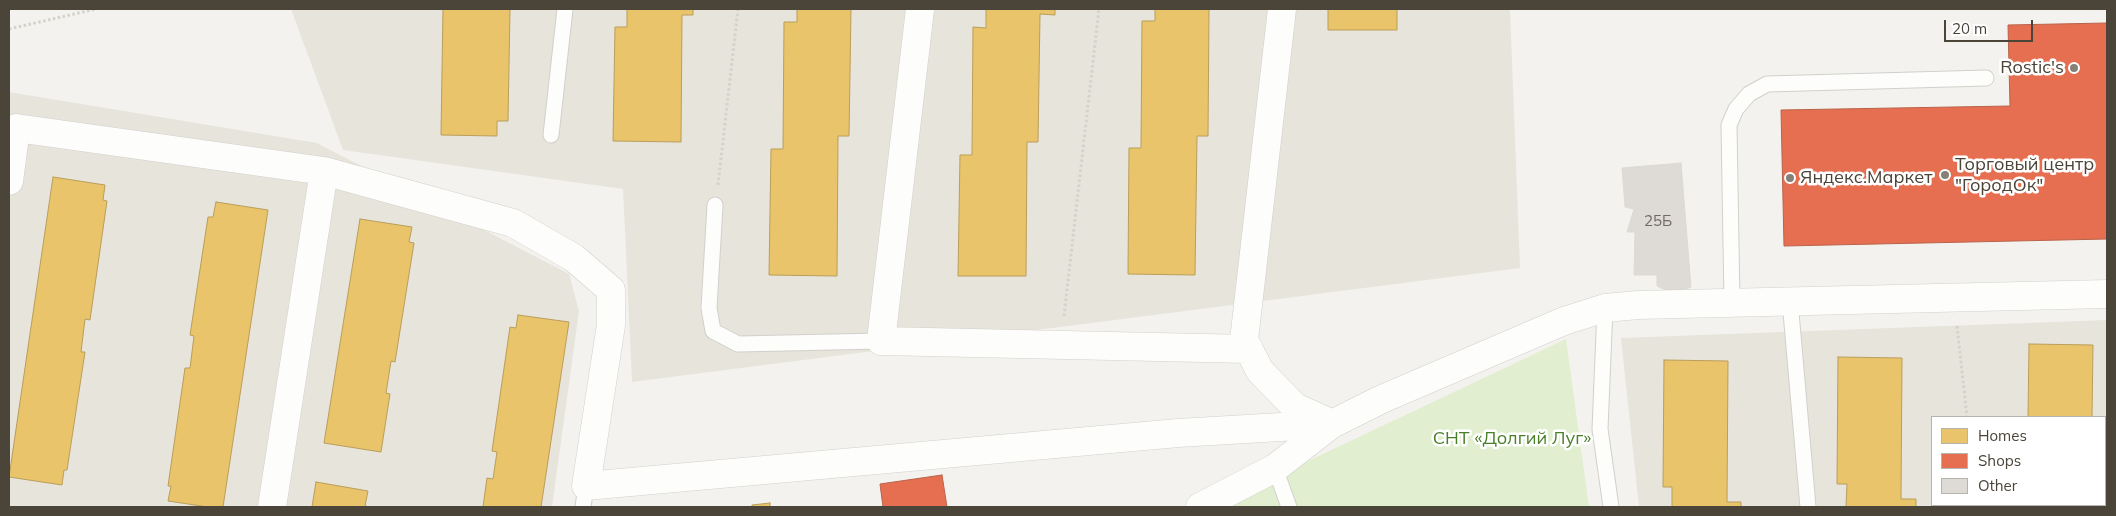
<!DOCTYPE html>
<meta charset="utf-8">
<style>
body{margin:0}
#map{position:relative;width:2116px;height:516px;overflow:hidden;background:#f4f2ee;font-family:Mulish,sans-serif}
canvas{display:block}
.frame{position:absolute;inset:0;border:10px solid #4b4439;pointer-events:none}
.legend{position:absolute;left:1931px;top:416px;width:175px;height:90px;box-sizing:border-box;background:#fff;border:1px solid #b7b4b0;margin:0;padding:6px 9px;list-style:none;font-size:15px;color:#4b4439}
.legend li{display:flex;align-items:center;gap:10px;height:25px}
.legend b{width:25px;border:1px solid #b7b4b0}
.scale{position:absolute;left:1944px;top:20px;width:89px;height:22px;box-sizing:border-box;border:2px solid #4b4439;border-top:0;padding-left:6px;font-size:15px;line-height:18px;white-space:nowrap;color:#4b4439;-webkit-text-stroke:4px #fff;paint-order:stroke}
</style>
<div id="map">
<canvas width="2116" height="516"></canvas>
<div class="frame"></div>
<ul class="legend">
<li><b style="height:14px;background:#e9c46a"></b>Homes</li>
<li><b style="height:14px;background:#e76f51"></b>Shops</li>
<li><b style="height:14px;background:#dedbd6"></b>Other</li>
</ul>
<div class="scale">20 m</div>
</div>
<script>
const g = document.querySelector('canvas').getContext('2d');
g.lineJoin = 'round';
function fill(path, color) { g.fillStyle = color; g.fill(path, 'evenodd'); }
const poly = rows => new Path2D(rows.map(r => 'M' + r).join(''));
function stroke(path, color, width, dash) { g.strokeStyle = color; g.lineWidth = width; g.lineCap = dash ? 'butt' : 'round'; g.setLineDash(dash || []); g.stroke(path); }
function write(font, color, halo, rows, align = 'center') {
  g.font = font + ' Mulish,sans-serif'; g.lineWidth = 5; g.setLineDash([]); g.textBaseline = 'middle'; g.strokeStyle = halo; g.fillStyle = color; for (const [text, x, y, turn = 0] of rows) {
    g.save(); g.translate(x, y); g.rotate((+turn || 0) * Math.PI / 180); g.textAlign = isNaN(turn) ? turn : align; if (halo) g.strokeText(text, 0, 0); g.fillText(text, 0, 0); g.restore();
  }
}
const residential = poly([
 [291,9,1510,9,1520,268,632,382,623,189,343,150],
 [9,92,317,143,569,274,579,311,552,507,9,507],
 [2107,320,2107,507,1639,507,1621,338],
 [1932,417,2105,417,2105,505,1932,505]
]);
const green = poly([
 [1566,339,1589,507,1227,507,1306,462]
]);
const homes = poly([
 [443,9,510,9,508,121,497,121,497,136,441,135,443,9],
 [627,9,693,9,693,15,682,15,681,142,613,141,615,27,627,27,627,9],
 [797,9,851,9,849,136,838,136,837,276,769,275,771,149,783,149,784,22,797,22,797,9],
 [986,9,1055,9,1055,15,1040,14,1038,142,1027,142,1026,276,958,276,960,155,972,155,973,27,986,28,986,9],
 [1155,9,1209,9,1208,136,1197,136,1195,275,1128,274,1129,148,1141,148,1142,21,1155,21,1155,9],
 [1328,9,1397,9,1397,30,1328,30,1328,9],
 [53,177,105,185,103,200,107,201,90,320,85,319,81,352,85,352,67,470,64,470,62,485,9,477,53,177],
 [216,202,268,210,223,507,208,507,168,501,171,486,168,486,185,368,190,368,194,336,190,335,208,217,213,217,216,202],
 [360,219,412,227,409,242,414,243,395,362,391,361,386,393,390,394,381,452,324,443,360,219],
 [518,315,569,322,541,507,483,507,487,478,493,479,497,452,492,451,510,327,516,328,518,315],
 [2029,344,2093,345,2092,417,2028,417,2029,344],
 [1838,357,1902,358,1901,499,1916,499,1916,507,1846,507,1847,484,1837,484,1838,357],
 [1664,360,1728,361,1727,502,1741,502,1741,507,1672,507,1672,487,1663,487,1664,360],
 [316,482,368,491,365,506,370,507,312,507,316,482],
 [2105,486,2106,507,2036,507,2036,505,2105,505,2105,486],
 [770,503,770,507,752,507,752,505,770,503]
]);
const shops = poly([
 [2107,23,2107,239,1784,246,1781,110,2010,106,2008,25,2107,23],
 [942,475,947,507,883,507,880,484,942,475]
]);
const building = poly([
 [1681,163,1691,287,1674,294,1657,286,1657,275,1634,275,1635,232,1627,232,1634,209,1625,207,1622,168,1681,163]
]);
const path = poly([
 [9,29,96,9],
 [718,185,738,9],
 [1064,316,1099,9],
 [1957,326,1967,417],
 [1976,505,1976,507]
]);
const lane = poly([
 [551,135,565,9],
 [715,205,709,308,713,331,738,344,881,341],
 [1790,301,1808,507],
 [1732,303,1729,125,1736,109,1749,94,1767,84,1986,78],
 [1605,308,1600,429,1611,507],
 [1275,468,1289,507],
 [583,507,586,486]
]);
const street = poly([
 [920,9,881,341,1249,349],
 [1282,9,1244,340,1260,371,1295,407,1328,422],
 [9,181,16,128,324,171,513,223,574,258,611,290,611,325,586,486,1178,433,1332,424],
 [272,507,324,171],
 [1200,507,1275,468,1332,424,1382,399,1564,321,1605,308,1638,305,2107,294]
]);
const markers = [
 [2074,68,5,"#868178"],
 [1945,175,5,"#868178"],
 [1790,178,5,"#868178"]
];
const numberNames = [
 ["25Б",1658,221]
];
const poiNames = [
 ["Rostic's",2064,68,"right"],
 ["Торговый центр",1955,165],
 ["\"ГородОк\"",1955,186],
 ["Яндекс.Маркет",1800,178]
];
const parkNames = [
 ["СНТ «Долгий Луг»",1512,439]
];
fill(residential, '#e7e4dc');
fill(green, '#e1eecf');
fill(homes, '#e9c46a');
stroke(homes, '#ba9e5b', 1);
fill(shops, '#e76f51');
stroke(shops, '#b8624a', 1);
fill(building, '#dedbd6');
stroke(building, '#dcd9d4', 1);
stroke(lane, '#d2d0cb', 17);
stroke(street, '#d2d0cb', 29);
stroke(path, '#d3d2cc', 3, [2.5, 2.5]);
stroke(lane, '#fdfdfc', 15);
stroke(street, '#fdfdfc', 28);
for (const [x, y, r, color] of markers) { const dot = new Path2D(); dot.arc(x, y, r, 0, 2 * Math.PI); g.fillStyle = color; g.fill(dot); stroke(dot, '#fff', 2); }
write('15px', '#706a61', null, numberNames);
write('18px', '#4b4439', '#fff', poiNames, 'left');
write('18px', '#4a7f2a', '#fff', parkNames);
</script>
